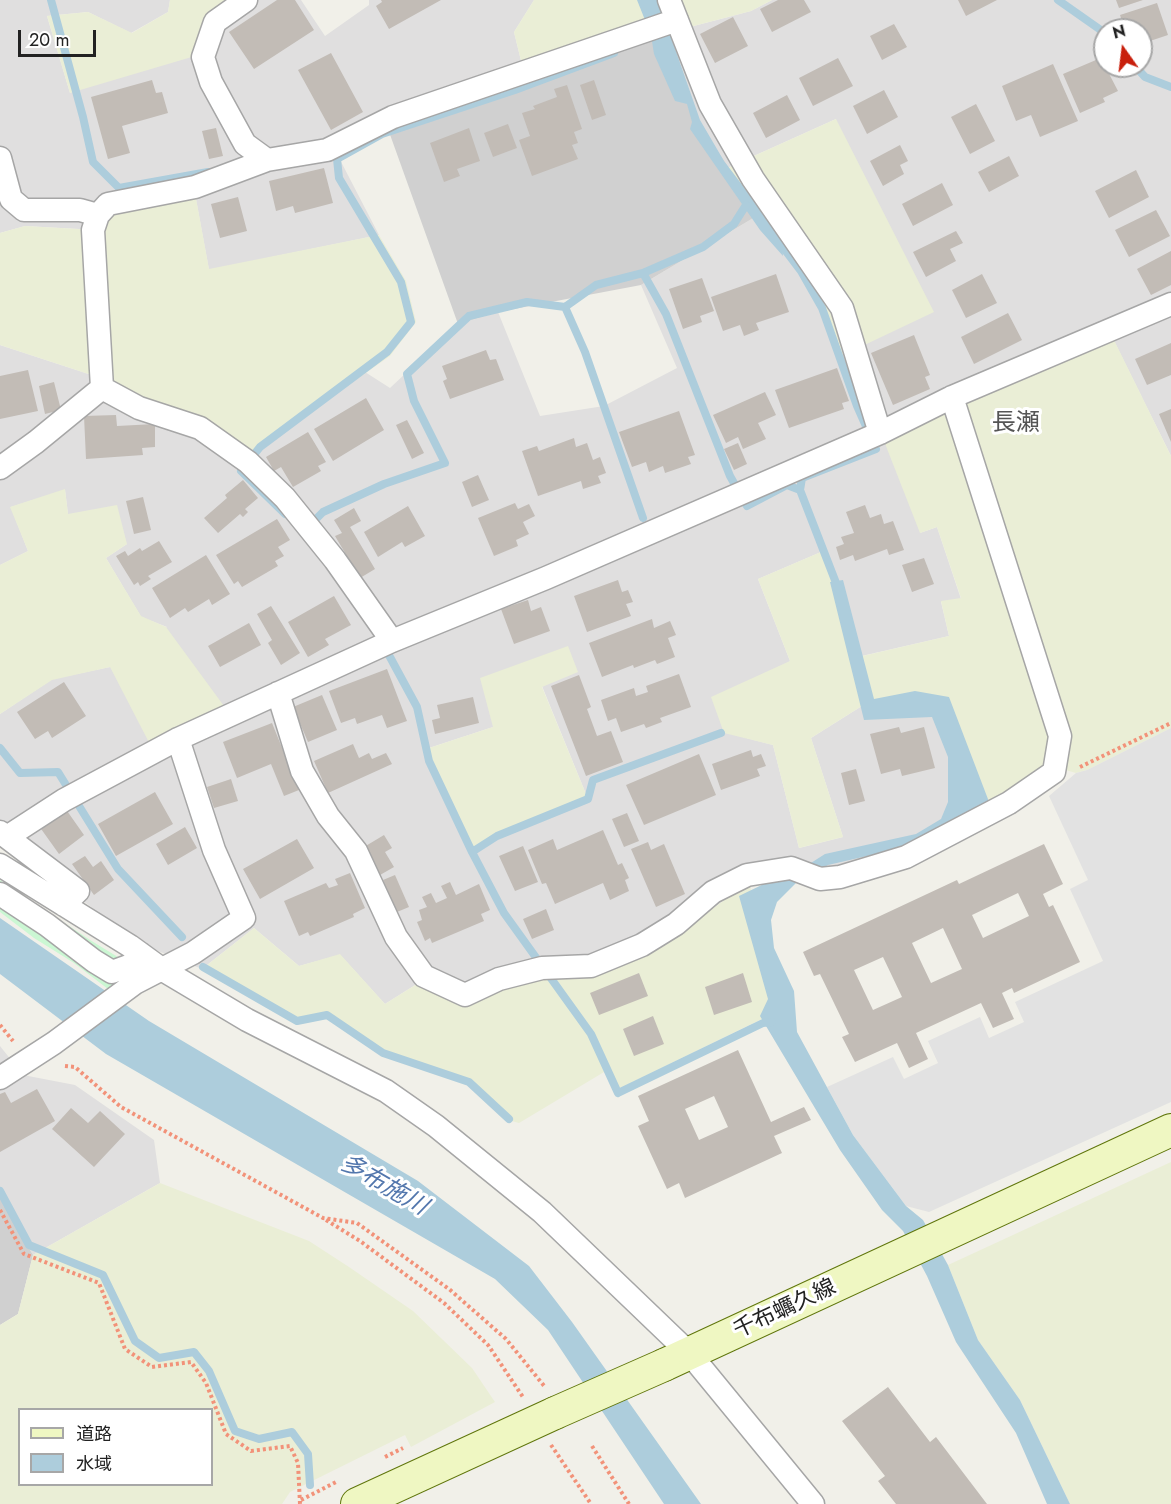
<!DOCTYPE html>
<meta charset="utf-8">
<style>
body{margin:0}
#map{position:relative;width:1171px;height:1504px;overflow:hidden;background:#f1f0e9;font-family:Jost,"Noto Sans JP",sans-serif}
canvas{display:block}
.legend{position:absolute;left:18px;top:1408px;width:195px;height:78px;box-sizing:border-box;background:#fff;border:2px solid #a7a7a7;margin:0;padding:8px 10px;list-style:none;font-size:18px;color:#222}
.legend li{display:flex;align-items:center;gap:12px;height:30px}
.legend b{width:30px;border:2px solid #a7a7a7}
.north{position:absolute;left:1093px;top:18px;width:60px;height:60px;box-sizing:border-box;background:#fff;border:2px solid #a7a7a7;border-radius:50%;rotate:346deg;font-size:16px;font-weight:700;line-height:24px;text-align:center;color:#222}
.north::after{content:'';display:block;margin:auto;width:21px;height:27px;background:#c81f0c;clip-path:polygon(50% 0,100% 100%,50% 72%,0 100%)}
.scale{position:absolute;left:18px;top:30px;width:78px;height:27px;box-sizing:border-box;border:3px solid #222;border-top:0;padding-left:8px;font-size:18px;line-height:21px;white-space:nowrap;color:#222;-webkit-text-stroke:4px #fff;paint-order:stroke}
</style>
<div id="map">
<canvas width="1171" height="1504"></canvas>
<ul class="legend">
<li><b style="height:8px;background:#eff7c2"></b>道路</li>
<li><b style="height:16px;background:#adcddc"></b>水域</li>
</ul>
<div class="north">N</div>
<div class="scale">20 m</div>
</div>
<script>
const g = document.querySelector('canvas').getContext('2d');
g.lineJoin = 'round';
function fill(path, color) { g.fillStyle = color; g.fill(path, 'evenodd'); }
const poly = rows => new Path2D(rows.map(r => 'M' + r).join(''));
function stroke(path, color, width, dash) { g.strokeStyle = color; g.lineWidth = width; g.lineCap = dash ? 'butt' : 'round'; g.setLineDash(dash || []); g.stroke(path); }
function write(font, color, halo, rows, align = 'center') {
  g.font = font + ' Jost,"Noto Sans JP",sans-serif'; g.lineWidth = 6; g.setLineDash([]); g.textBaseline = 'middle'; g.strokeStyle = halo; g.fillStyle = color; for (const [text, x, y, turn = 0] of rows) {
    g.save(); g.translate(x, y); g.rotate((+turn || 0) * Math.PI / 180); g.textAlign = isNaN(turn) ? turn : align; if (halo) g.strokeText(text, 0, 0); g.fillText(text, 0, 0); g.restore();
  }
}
const residential = poly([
 [0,0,170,0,168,12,131,33,88,12,47,16,70,93,237,0,301,0,325,36,369,5,369,0,534,0,514,32,525,77,388,129,337,154,379,235,209,270,195,194,96,230,25,226,0,233],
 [772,0,1171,0,1171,456,1114,341,920,533,937,527,961,599,941,602,949,636,853,658,833,583,821,552,758,579,790,661,724,732,773,745,799,848,843,837,811,738,865,704,946,704,981,802,816,888,796,883,779,876,749,882,649,955,595,977,548,975,464,1003,420,982,385,1004,340,955,299,966,254,928,202,969,141,944,0,839,0,714,52,679,110,667,167,627,141,617,106,558,127,544,68,514,65,490,11,507,28,551,0,565,0,345,110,381,253,452,365,372,390,388,458,324,498,312,540,416,604,406,677,368,641,285,760,214,827,312,838,358,836,119,725,169,697,121,663,34,751,11],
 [1105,30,1141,30,1141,66,1105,66],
 [568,646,542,686,588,799,497,836,472,851,429,761,426,749,493,727],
 [0,1046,23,1075,75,1085,154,1140,160,1183,33,1255,0,1197]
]);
const religious = poly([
 [663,34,697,121,760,214,641,285,498,312,458,324,388,129],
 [0,1197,33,1255,18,1314,0,1325]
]);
const farmland = poly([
 [170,0,237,0,195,56,70,93,47,16,88,12,132,33,168,12],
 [534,0,772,0,751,11,663,34,525,77,514,32],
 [836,119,934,312,837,358,827,312,760,214,725,169],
 [195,193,209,269,379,235,406,281,416,322,390,356,253,452,139,402,110,381,0,345,0,233,25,226,96,230,110,209],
 [1114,340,1171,456,1171,728,1087,770,1076,773,1062,769,988,823,946,704,865,704,811,738,843,837,799,848,773,745,724,733,711,697,790,661,758,579,821,552,833,583,854,658,949,636,941,601,961,598,937,527,920,533,884,441,963,402],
 [65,489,68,514,117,505,127,544,106,558,141,616,166,627,232,717,156,756,110,667,52,680,0,714,0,565,28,551,10,507],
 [568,646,578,672,542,687,588,799,498,836,472,852,429,761,426,749,493,727,480,678],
 [749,882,777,1003,762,1019,618,1089,604,1072,519,1123,508,1120,469,1084,383,1056,328,1017,296,1023,202,969,254,928,299,966,340,954,385,1004,420,982,464,1003,530,978,548,975,595,977,649,955],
 [1171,1162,1171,1504,1070,1504,1020,1400,978,1340,948,1265],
 [160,1183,309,1241,349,1267,413,1311,472,1368,495,1402,411,1447,405,1435,290,1492,282,1504,0,1504,0,1325,18,1314,33,1255],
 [20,1410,212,1410,212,1484,20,1484]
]);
const park = poly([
 [0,880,90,940,131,965,126,974,108,989,74,963,34,938,0,912]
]);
const parking = poly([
 [1171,728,1171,1102,929,1212,906,1206,853,1135,827,1087,893,1057,904,1079,938,1063,928,1041,980,1017,989,1038,1024,1022,1015,1002,1103,961,1070,889,1088,880,1049,796,1076,773,1087,770]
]);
const water = poly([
 [637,0,658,0,700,120,724,161,781,236,783,256,760,230,690,129,692,122,687,104,675,101,654,54,651,35],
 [843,580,874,699,915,691,949,697,991,807,919,844,828,865,796,883,777,902,771,920,774,948,794,991,797,1032,853,1135,906,1206,923,1220,948,1265,978,1340,1020,1400,1070,1504,1047,1504,1016,1433,956,1342,927,1276,903,1231,882,1210,840,1150,760,1016,768,999,739,896,770,881,781,882,825,854,916,834,941,819,948,802,948,757,932,717,864,720,830,582],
 [0,918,149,1021,418,1181,529,1266,572,1322,701,1504,664,1504,548,1330,495,1279,106,1054,0,974]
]);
const stream = poly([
 [51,0,83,117,93,162,119,188,208,172],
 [1058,0,1105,33],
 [1135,66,1145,77,1171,87],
 [776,238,801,271,822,308,857,406,876,449,802,478,800,490,838,588],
 [643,273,666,314,730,476,747,506,787,485,800,490],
 [565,307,585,352,643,518],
 [285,514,241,471,260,447,387,352,411,322,401,282,339,178,337,159,382,134,515,90,614,53],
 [309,526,323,512,384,484,445,463,414,401,407,374,469,316,527,302,565,307,596,285,643,273,703,247,734,224,746,205],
 [384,646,417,707,429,761,472,852,504,913,591,1034,618,1093,763,1023,772,1022],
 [0,748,20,773,58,772,118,869,182,937],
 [472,852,497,836,588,799,593,780,721,733],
 [203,967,297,1021,327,1015,383,1053,469,1082,509,1119],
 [0,1191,29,1245,103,1275,135,1341,159,1358,194,1352,209,1371,235,1431,259,1439,292,1432,308,1454,310,1485]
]);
const building = poly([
 [277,0,295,0,314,30,254,69,229,32],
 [381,0,441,0,389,29,376,6,382,2],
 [778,0,804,0,811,12,772,32,760,9],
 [958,0,997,0,966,16],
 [1116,0,1143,0,1119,8],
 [1157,3,1168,35,1141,44,1141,30,1125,30,1120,15],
 [733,17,748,46,715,63,700,34],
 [894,24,907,47,882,60,870,36],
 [331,53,363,112,331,130,298,70],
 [1103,57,1105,66,1118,91,1103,98,1105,102,1080,113,1063,74],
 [838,58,853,86,813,106,799,78],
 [1053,64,1078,121,1040,137,1031,115,1016,121,1002,86],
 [152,80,156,93,162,92,168,113,122,126,130,153,108,159,91,97],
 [594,80,606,115,592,120,580,85],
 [567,85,582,129,574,132,578,143,572,145,578,159,532,176,519,140,530,136,522,113,535,109,533,106,557,97,554,89],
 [884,90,898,117,867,134,853,106],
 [787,95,800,120,766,138,753,113],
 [976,104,995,141,970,154,951,117],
 [508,124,517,148,493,157,484,133],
 [216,128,223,156,209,159,202,131],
 [469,128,480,161,457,169,460,176,444,182,430,143],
 [900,145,908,161,900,165,904,174,883,186,870,161],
 [1009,156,1019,176,989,192,978,172],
 [324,168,333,203,295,213,293,206,276,211,269,181],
 [1136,170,1149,197,1109,218,1095,191],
 [942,183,953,205,913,226,902,204],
 [238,197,247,231,220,238,211,204],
 [1156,210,1170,236,1129,257,1115,230],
 [956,231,963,243,950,249,956,261,926,277,913,252],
 [1171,251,1171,285,1151,295,1137,269],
 [776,274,789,312,756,323,759,330,744,336,740,325,723,331,711,297],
 [982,274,997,303,966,318,952,290],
 [702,278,714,311,700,316,702,322,683,329,669,289],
 [1008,313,1022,340,974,364,961,337],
 [914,335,930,375,925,377,930,389,893,405,871,353],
 [1171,343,1171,375,1147,385,1135,359],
 [486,350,490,360,496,359,504,380,450,399,443,381,447,379,442,366],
 [837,368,849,401,842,403,844,409,789,428,775,390],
 [28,370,38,411,0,419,0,376],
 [54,382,61,410,45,414,39,386],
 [765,392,776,415,758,423,766,439,743,449,738,437,726,443,713,415],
 [366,398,384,430,333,461,314,429],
 [1171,409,1171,442,1159,414],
 [679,411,695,455,688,457,691,464,665,473,663,466,649,472,646,462,632,467,619,432],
 [116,415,117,426,155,424,155,447,142,448,143,455,86,459,84,416],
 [407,420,424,453,412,459,396,425],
 [308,432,326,462,318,466,321,471,293,487,281,467,274,471,266,457],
 [574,438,576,447,587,443,593,460,600,457,606,473,598,476,601,483,583,489,581,481,538,496,522,451,537,446,539,451],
 [738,443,747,464,734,470,724,449],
 [478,475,489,500,472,507,462,482],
 [243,480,258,498,245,509,248,512,243,517,240,514,218,533,204,518,227,498,225,495],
 [143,497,151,530,134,534,126,501],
 [515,503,518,509,529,504,535,516,523,522,529,534,516,540,518,546,494,556,478,518],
 [865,505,870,518,881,514,884,524,893,521,904,550,889,555,887,549,855,561,853,555,840,560,836,547,844,544,841,537,854,533,846,512],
 [408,506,425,536,405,547,402,542,378,557,364,532],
 [354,508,361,521,350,527,375,569,360,578,335,536,342,533,334,520],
 [277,519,290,540,278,547,284,556,275,561,278,566,242,587,238,581,234,584,216,555],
 [159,541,172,562,148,576,151,579,140,586,138,582,134,585,116,556,125,551,128,556,140,548,142,551],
 [206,555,230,594,212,605,209,599,188,612,185,608,170,618,152,588],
 [924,558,934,584,912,592,902,565],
 [618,580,622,592,628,590,633,602,626,604,631,616,587,632,574,596],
 [334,596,351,625,325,639,329,645,308,657,288,622],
 [528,600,531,611,541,607,550,631,514,644,501,609],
 [271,606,300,653,281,665,268,643,272,640,257,614],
 [652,619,654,628,670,621,676,635,668,638,675,657,657,664,655,660,634,668,633,665,602,677,589,643],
 [249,623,261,645,220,667,208,646],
 [387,669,407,721,387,728,382,715,357,724,355,718,341,723,329,691],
 [679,674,691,707,660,718,662,722,646,728,644,724,621,732,616,718,608,721,601,700,634,688,636,696,648,692,646,686],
 [579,675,591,707,587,709,597,736,611,731,623,762,586,776,551,686],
 [64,682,86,716,52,738,48,731,35,739,17,712],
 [322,695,337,730,308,742,293,707],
 [473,697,479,723,435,734,432,720,440,718,437,705],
 [272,723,299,790,284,796,271,764,237,778,223,742],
 [899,727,901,733,924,727,935,768,902,776,900,769,881,774,870,734],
 [353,744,359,758,369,753,372,759,386,753,392,764,328,793,314,761],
 [751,750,753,757,761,754,766,766,757,769,760,776,721,790,712,764],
 [699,754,716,795,644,825,626,785],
 [856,769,865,801,849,805,841,773],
 [231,779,238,801,214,808,207,787],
 [155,792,173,824,116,856,98,824],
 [65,808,84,835,59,854,39,826],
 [627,813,639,841,624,847,612,819],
 [185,827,197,848,168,865,156,844],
 [603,830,618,865,622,863,629,878,625,880,629,891,610,900,603,883,555,904,546,883,542,884,528,850,553,839,557,850],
 [384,835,392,848,385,852,394,867,380,875,364,847],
 [297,839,314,868,260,899,243,869],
 [648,842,651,850,664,844,685,894,656,907,631,849],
 [1044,844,1063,884,1043,894,1049,907,1053,905,1080,962,1014,993,1012,988,1002,993,1014,1019,993,1028,981,1003,916,1033,928,1059,909,1068,897,1043,855,1062,842,1037,849,1034,820,974,814,976,803,952,957,880,959,884],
 [1018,893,1029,916,983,938,972,915],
 [943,928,962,969,931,983,912,943],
 [883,957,902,997,873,1010,854,970],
 [523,846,538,882,515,891,499,856],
 [85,856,93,867,101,861,114,880,94,895,72,864],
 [350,873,365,908,353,914,354,917,310,936,308,932,299,936,284,901,326,883,329,888,338,885,335,879],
 [395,875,409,907,397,912,383,880],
 [450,882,456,895,479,884,490,910,481,914,484,921,432,943,430,938,425,941,417,922,422,920,419,910,427,907,422,897,431,893,436,903,447,898,441,886],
 [546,909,554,930,532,939,523,919],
 [639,973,648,996,599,1015,590,993],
 [743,973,752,1002,714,1015,705,987],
 [653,1016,664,1044,634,1056,623,1029],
 [738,1050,771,1122,804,1107,811,1120,774,1136,782,1153,685,1198,679,1183,667,1189,638,1126,649,1121,638,1096],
 [714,1096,728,1127,699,1140,685,1109],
 [37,1089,55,1121,0,1152,0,1094,5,1092,11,1103],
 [71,1108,88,1123,100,1111,125,1134,94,1167,52,1129],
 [888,1387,930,1442,936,1437,987,1504,896,1504,878,1481,885,1476,842,1421]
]);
const path = poly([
 [1080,767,1171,723],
 [0,1025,13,1041],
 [65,1066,75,1067,121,1107,323,1218,357,1223,449,1289,506,1339,545,1387],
 [0,1210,24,1254,99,1283,125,1349,152,1367,191,1362,206,1383,226,1434,251,1451,290,1446,298,1463,300,1504],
 [326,1220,360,1241,444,1303,488,1345,523,1397],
 [551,1445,591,1504],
 [592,1446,629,1504],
 [385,1457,403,1448],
 [301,1500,338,1481]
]);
const street = poly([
 [246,0,215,22,203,57,211,82,245,144,267,160],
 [669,0,710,104,753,179,842,308,880,433],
 [0,158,11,199,24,210,80,210,98,215],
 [102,388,139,408,200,428,248,462,285,498,335,560,392,641],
 [0,468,36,442,102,388,93,230,98,215,108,204,195,187,267,160,327,150,393,117,677,20],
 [278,693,302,771,328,816,356,851,396,937,424,976,465,995,499,979,542,968,591,966,642,945,676,924,713,892,747,875,791,868,820,879,840,877,906,857,1009,803,1054,772,1060,736,952,397],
 [0,832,78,891,64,905],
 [7,837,64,800,178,739,392,641,546,578,880,433,952,397,1171,304],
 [0,865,130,946,163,970,247,1020,386,1091,436,1126,542,1212,690,1354,813,1504],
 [0,894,47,925,94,961,112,972,131,965,141,954],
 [0,1078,54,1043,135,983,193,953,244,918,214,850,178,739]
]);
const secondary = poly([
 [664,1365,1171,1130],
 [357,1504,555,1413]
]);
const secondaryBridge = poly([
 [555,1413,664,1365]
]);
const streetNames = [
 ["千布蠣久線",785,1310,-25]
];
const neighbourhoodNames = [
 ["長瀬",1016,424]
];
const waterNames = [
 ["多布施川",383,1186,30]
];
fill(residential, '#e0dfdf');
fill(religious, '#d0d0d0');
fill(farmland, '#eaeed6');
fill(park, '#cbf7d3');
fill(parking, '#e2e2e2');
fill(water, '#adcddc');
stroke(stream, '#adcddc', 8);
fill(building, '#c2bcb6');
stroke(street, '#a6a6a6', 25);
stroke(secondary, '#60760c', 34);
stroke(path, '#f29279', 4, [3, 3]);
stroke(street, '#fff', 22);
stroke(secondary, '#eff7c2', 32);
stroke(secondaryBridge, '#60760c', 34, []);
stroke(secondaryBridge, '#eff7c2', 32);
write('22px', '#222', '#fff', streetNames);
write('24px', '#555', '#fff', neighbourhoodNames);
write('italic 24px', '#5377ad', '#fff', waterNames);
</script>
